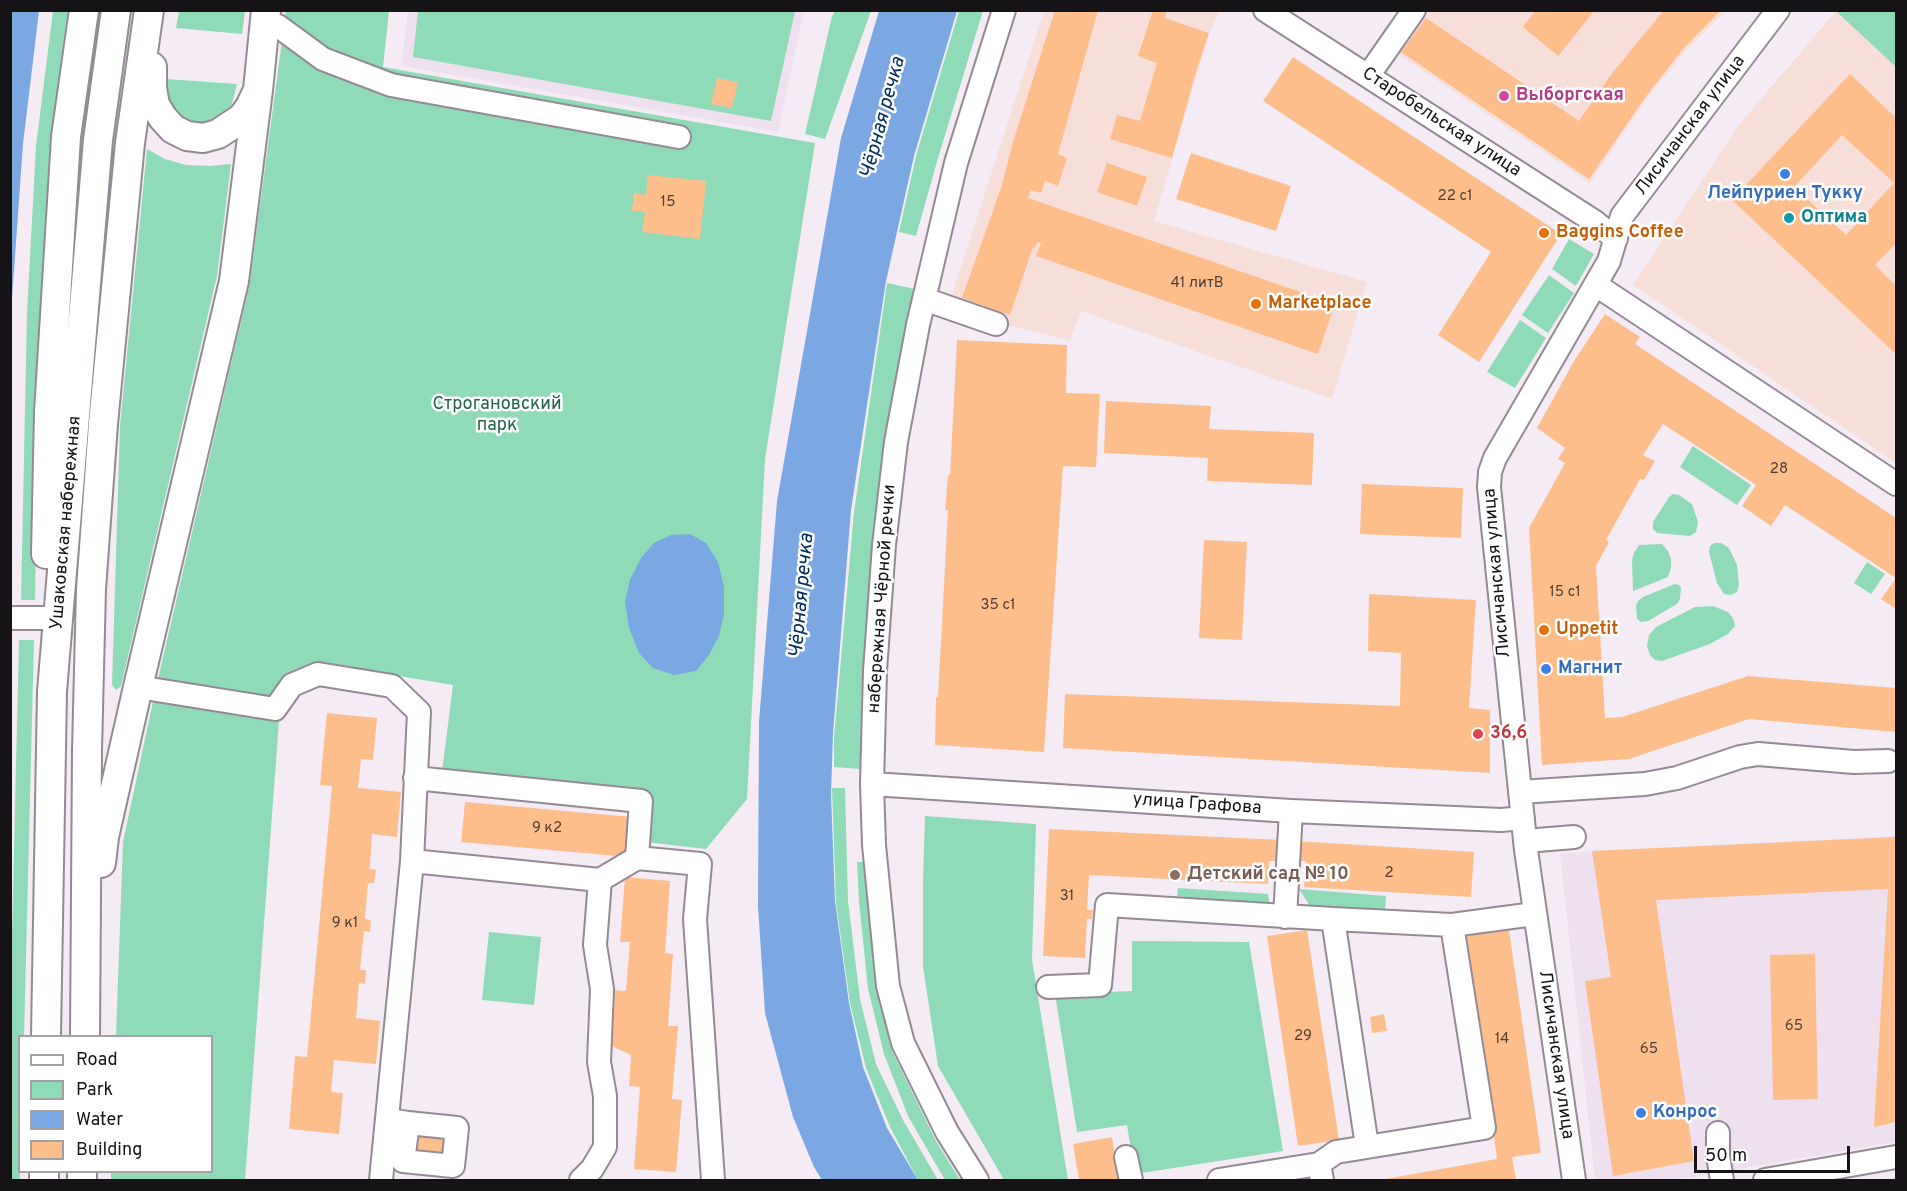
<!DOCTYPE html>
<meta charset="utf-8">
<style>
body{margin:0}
#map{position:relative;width:1907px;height:1191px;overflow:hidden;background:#f4ebf5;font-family:Overpass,sans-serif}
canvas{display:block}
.frame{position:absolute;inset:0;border:12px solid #161317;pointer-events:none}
.legend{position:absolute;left:18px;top:1035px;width:195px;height:138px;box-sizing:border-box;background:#fff;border:2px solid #a2a1a2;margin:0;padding:8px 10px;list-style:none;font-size:18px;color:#161317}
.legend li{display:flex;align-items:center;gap:12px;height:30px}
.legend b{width:30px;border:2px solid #a2a1a2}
.scale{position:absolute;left:1694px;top:1146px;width:156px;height:27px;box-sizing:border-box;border:3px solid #161317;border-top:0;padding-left:8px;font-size:18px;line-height:21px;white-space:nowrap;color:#161317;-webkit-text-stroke:4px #fff;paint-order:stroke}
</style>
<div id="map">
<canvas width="1907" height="1191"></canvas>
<div class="frame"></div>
<ul class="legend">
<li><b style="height:8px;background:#fff"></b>Road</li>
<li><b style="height:16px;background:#8fdbb8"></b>Park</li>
<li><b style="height:16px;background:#7ba8e2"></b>Water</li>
<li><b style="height:16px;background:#fdbe8c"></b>Building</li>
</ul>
<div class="scale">50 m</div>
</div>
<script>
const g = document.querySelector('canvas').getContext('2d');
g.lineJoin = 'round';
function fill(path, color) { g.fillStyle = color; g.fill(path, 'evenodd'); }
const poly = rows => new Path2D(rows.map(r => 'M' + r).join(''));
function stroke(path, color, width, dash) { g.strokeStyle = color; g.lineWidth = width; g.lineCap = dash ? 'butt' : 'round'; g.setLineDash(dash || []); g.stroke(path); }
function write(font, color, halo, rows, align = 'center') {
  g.font = font + ' Overpass,sans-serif'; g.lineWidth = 5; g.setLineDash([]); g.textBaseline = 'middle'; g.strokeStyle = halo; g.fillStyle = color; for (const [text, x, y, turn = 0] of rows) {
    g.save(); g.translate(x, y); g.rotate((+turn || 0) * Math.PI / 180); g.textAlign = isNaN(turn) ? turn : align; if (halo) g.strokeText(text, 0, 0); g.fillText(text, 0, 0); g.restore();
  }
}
const commercial = poly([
 [1044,11,1220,11,1209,33,1154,221,1367,282,1332,399,1081,311,1070,341,947,310],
 [1428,11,1725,11,1684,53,1646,99,1590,183,1398,54],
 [1836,11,1878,11,1896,28,1896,463,1633,285,1738,126]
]);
const built = poly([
 [408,11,804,11,778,132,401,66],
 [1896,836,1896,1142,1674,1180,1595,1180,1560,853]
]);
const green = poly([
 [53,11,68,11,62,52,51,147,38,418,35,600,21,600,27,313,36,146],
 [179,11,245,11,242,34,176,28],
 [286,11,389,11,383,67,815,143,765,459,747,799,706,849,645,842,647,797,442,772,453,685,314,662,282,680,245,1180,111,1180,111,1172,212,1172,212,1036,116,1036,123,842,155,692,249,287],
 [418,11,795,11,771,121,413,57],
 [835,11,871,11,825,139,805,134,832,16],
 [959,11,983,11,938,158,916,236,899,232,916,156],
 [1836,11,1896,11,1896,67],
 [166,79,237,84,231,107,225,116,204,126,180,121,166,102],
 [147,149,165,159,186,165,210,166,231,164,217,276,121,686,116,690,112,685,120,426],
 [1569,239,1594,254,1576,286,1552,269],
 [1549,275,1574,293,1548,333,1522,315],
 [887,283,915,289,886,440,876,514,860,769,834,767,834,738,854,512],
 [1520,320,1546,338,1515,388,1487,372],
 [1693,446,1751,485,1737,505,1680,467],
 [1673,494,1679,495,1692,504,1698,522,1696,532,1690,536,1657,533,1653,529,1653,522,1669,497],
 [1714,543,1721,543,1729,548,1737,565,1739,585,1737,592,1731,595,1724,594,1717,583,1709,552,1710,546],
 [1662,544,1668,551,1671,559,1671,568,1668,577,1633,591,1632,560,1634,553,1639,545],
 [1867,562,1885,574,1871,594,1854,583],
 [1675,584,1679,585,1681,588,1680,599,1677,604,1648,621,1641,622,1637,619,1636,605,1639,600,1643,597],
 [1713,606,1728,612,1733,618,1735,626,1728,634,1710,644,1662,661,1655,660,1650,655,1647,646,1649,635,1656,627,1695,607],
 [19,640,34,640,24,1036,20,1036,20,1180,11,1180,11,977],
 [832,788,845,788,848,901,860,999,876,1064,903,1120,938,1180,918,1180,890,1127,866,1068,850,1003,836,903],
 [925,816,1036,824,1032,960,1068,1180,1004,1180,938,1066,923,966,923,881],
 [857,862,863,862,877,989,892,1051,936,1141,960,1180,945,1180,908,1116,884,1054,868,989,859,902],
 [1178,888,1268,894,1270,906,1177,896],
 [1299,889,1386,896,1385,912,1312,909],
 [489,932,541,937,534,1005,482,1000],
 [1132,941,1249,942,1283,1151,1135,1174,1127,1125,1077,1132,1055,994,1132,991]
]);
const water = poly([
 [11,10,39,11,23,144,11,313,11,365],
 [879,11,957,11,914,156,886,281,851,510,833,733,831,795,835,901,849,1003,863,1067,887,1128,918,1180,822,1180,814,1167,793,1117,765,1013,758,906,759,722,777,501,841,138],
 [690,534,706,543,718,562,724,587,724,614,719,636,709,655,696,671,674,675,653,668,639,653,629,628,625,602,630,580,641,558,654,543,671,535]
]);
const building = poly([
 [1055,10,1098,10,1058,154,1067,158,1058,186,1045,181,1041,193,1031,190,1028,198,1335,304,1318,354,1036,256,1041,243,1037,242,1035,248,1033,247,1010,315,962,298,1001,188,1013,142],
 [1153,10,1167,10,1165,18,1209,33,1195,75,1172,158,1110,139,1117,115,1140,121,1157,63,1138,56],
 [1536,10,1595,10,1558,56,1523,27],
 [1664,10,1721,10,1682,50,1644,99,1589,179,1401,52,1426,18,1579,121,1610,76],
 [1293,57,1561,234,1479,362,1438,335,1491,252,1263,101],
 [1850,74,1896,118,1896,243,1875,265,1896,286,1896,354,1732,200],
 [1842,135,1894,183,1846,235,1794,187],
 [717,78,738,82,732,108,711,104],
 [1191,153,1291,186,1276,231,1176,199],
 [1107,163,1147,177,1137,206,1097,192],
 [648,175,706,181,700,239,642,232,645,212,632,211,634,193,646,195],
 [1605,314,1640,337,1635,344,1896,518,1896,609,1881,599,1896,578,1785,505,1771,526,1742,506,1756,485,1663,424,1643,455,1655,461,1644,480,1640,479,1606,540,1609,542,1596,566,1605,718,1622,717,1748,676,1896,688,1896,732,1749,719,1629,759,1542,765,1529,528,1565,463,1558,459,1565,448,1537,428,1574,361],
 [957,340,1067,345,1066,393,1100,394,1096,467,1063,466,1044,752,935,745,936,697,938,697,948,510,945,510,948,475,950,475],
 [1106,401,1211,406,1209,429,1314,433,1312,485,1207,481,1208,458,1104,453],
 [1362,484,1463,488,1461,538,1360,534],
 [1204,540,1247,542,1242,640,1199,638],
 [1369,594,1476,600,1469,708,1490,710,1490,773,1063,748,1065,694,1400,706,1401,653,1368,651],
 [327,713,377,718,373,760,361,759,358,788,401,792,397,837,372,834,370,866,369,869,376,870,374,883,368,883,365,919,371,920,370,932,364,931,360,970,366,970,365,984,359,983,356,1018,380,1021,376,1064,334,1060,331,1092,343,1093,339,1134,289,1129,295,1056,307,1057,332,786,320,785],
 [465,802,632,817,628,857,461,842],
 [1049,829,1282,840,1280,861,1269,861,1268,884,1089,875,1087,910,1093,910,1092,919,1087,919,1085,958,1043,956],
 [1896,837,1896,1122,1874,1127,1888,889,1656,900,1694,1161,1613,1176,1585,981,1611,977,1592,851],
 [1296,841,1474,852,1471,897,1304,887,1306,861,1295,861],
 [625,877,670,881,665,953,673,954,668,1026,678,1026,672,1099,682,1100,676,1172,634,1169,640,1087,629,1086,631,1055,609,1045,613,990,626,991,630,942,620,942],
 [1508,923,1541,1153,1512,1157,1516,1180,1380,1180,1497,1159,1465,929],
 [1307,930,1339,1140,1298,1146,1267,936],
 [1815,954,1818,1099,1773,1100,1770,955],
 [1384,1014,1387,1031,1372,1033,1370,1017],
 [414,1134,448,1137,447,1160,412,1157],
 [1112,1137,1119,1180,1079,1180,1073,1144]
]);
const minor = poly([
 [1265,10,1595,222,1616,239],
 [264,22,278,26,323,59,391,85,679,137],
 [1368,76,1414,10],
 [1596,285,1896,484],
 [924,299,996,324],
 [14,618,45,618],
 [138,687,275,709,292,685,318,674,392,686,419,712,412,861,600,880,637,858,700,864,695,919,713,1180],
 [415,778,641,801,637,858],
 [872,784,1291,811,1501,820,1523,818],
 [1520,792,1645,784,1677,778,1740,757,1758,754,1854,762,1888,761],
 [1525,841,1574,837],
 [1285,917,1291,811],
 [1048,987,1100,985,1107,905,1333,919],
 [388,1120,408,1123,457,1128,453,1166,403,1161,408,1123],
 [1718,1133,1718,1156,1722,1180],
 [1367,1146,1333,919,1452,925],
 [1126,1157,1131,1180],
 [381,1180,412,861],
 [581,1180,592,1169,605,1147,605,1096,599,1062,602,989,595,945,600,880],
 [977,1180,947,1132,903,1043,888,986,874,845,872,784,875,671,884,545,896,442,918,325,956,163,1004,10],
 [1219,1180,1319,1164],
 [1322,1180,1319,1164,1336,1152,1484,1128,1452,925,1534,914],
 [1574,1180,1526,850,1489,487,1490,472,1495,458,1609,261,1622,216,1778,10],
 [1765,1180,1896,1157]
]);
const major = poly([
 [152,67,152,88,155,105,163,118,173,129,187,136,203,138,218,134,242,118,250,107,258,90,266,10],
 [46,554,49,412,66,137,84,10],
 [101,863,104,837,138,687,234,281,258,90],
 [46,1036,52,691,98,140,116,10],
 [85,1036,87,751,91,589,103,424,130,143,149,10],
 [44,1180,44,1172],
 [82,1180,82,1172]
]);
const markers = [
 [1504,96,6,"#d1479c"],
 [1785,174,6,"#3f7fe0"],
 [1789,218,6,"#0f9aa8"],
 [1544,233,6,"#e8710a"],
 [1256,304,6,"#e8710a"],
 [1544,630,6,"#e8710a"],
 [1546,669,6,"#3f7fe0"],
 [1478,734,6,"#e0444e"],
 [1175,875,6,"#8d6e63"],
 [1641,1113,6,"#3f7fe0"]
];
const numberNames = [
 ["22 с1",1455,197],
 ["15",668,203],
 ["41 литВ",1197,284],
 ["28",1779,470],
 ["15 с1",1565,593],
 ["35 с1",998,606],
 ["9 к2",547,829],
 ["2",1389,874],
 ["31",1067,897],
 ["9 к1",345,924],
 ["65",1794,1027],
 ["29",1303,1037],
 ["14",1502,1040],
 ["65",1649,1050]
];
const hotelNames = [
 ["Выборгская",1516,96]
];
const streetNames = [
 ["Старобельская улица",1441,123,33],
 ["Лисичанская улица",1691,126,-53],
 ["Ушаковская набережная",67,523,-85],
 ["Лисичанская улица",1498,573,-95],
 ["набережная Чёрной речки",883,599,-86],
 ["улица Графова",1197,805,4],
 ["Лисичанская улица",1555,1055,82]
];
const shopNames = [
 ["Лейпуриен Тукку",1785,194,"center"],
 ["Магнит",1558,669],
 ["Конрос",1653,1113]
];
const cultureNames = [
 ["Оптима",1801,218]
];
const foodNames = [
 ["Baggins Coffee",1556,233],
 ["Marketplace",1268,304],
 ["Uppetit",1556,630]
];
const parkNames = [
 ["Строгановский",497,405],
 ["парк",497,426]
];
const healthNames = [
 ["36,6",1490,734]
];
const educationNames = [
 ["Детский сад № 10",1187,875]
];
const waterNames = [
 ["Чёрная речка",884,118,-75],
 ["Чёрная речка",803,596,-85]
];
fill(commercial, '#f8ded8');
fill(built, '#efe0f0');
fill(green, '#8fdbb8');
fill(water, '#7ba8e2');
fill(building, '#fdbe8c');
stroke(minor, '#938a94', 26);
stroke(major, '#938a94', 32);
stroke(minor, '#fff', 22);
stroke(major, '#fff', 28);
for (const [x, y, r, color] of markers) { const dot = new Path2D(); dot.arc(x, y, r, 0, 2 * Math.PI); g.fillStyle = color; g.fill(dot); stroke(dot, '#fff', 2); }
write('15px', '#503e34', null, numberNames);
write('bold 18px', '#b23c85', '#fff', hotelNames, 'left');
write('18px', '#161317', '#fff', streetNames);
write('bold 18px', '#366cbe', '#fff', shopNames, 'left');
write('bold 18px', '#0d838f', '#fff', cultureNames, 'left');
write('bold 18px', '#c56008', '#fff', foodNames, 'left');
write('18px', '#24634a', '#fff', parkNames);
write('bold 18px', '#be3a42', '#fff', healthNames, 'left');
write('bold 18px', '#785e54', '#fff', educationNames, 'left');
write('italic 20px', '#002e61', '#fff', waterNames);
</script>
